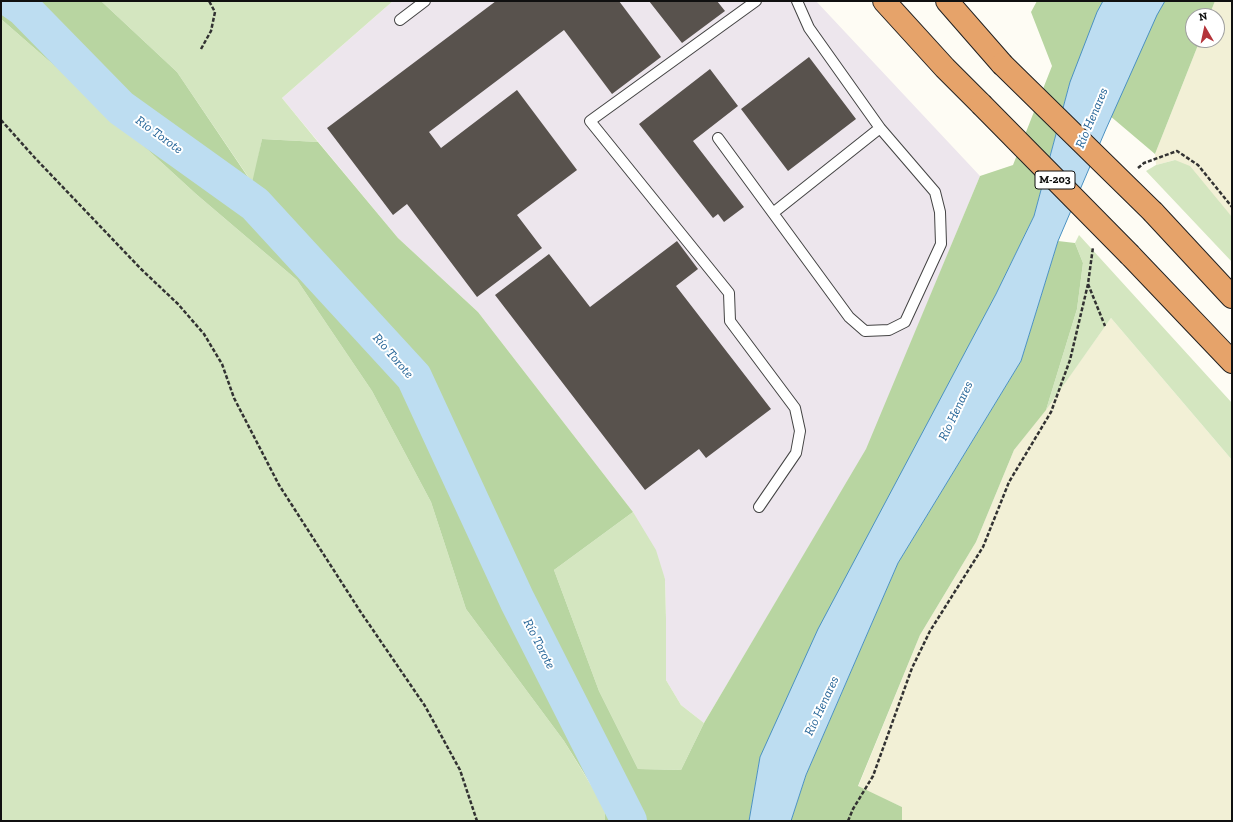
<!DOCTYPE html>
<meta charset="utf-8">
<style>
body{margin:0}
#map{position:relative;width:1233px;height:822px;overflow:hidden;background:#fefcf4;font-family:"Zilla Slab",serif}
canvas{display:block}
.frame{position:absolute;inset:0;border:2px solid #101010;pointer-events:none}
.north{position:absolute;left:1185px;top:8px;width:40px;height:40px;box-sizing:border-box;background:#fff;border:1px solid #9f9f9f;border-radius:50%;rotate:351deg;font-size:11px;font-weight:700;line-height:16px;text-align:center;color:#101010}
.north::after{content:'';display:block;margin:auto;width:14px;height:18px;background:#b4343a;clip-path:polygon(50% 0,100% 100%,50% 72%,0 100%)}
</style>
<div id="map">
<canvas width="1233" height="822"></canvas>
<div class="frame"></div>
<div class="north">N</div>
</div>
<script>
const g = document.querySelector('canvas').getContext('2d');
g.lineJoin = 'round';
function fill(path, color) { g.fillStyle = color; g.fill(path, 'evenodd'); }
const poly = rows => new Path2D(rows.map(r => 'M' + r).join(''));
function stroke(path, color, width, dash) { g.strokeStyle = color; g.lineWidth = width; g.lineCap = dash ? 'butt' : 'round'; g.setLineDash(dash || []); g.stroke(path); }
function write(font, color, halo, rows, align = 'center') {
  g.font = font + ' "Zilla Slab",serif'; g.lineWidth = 4; g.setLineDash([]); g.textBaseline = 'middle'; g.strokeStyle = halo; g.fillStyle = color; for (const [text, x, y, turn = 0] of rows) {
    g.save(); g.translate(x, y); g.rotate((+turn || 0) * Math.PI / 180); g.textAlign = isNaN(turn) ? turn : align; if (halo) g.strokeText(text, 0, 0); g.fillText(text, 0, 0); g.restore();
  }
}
const industrial = poly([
 [393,1,816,1,980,176,867,449,704,723,681,705,666,680,666,619,665,579,633,512,478,312,398,238,282,98]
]);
const farmland = poly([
 [1215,1,1232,1,1232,217,1175,160,1156,165,1155,154,1200,40,1217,40,1217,16,1209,16],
 [1111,318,1232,460,1232,821,902,821,902,807,858,787,920,635,976,542,1014,450,1046,409]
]);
const green = poly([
 [101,1,393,1,282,98,318,142,262,139,253,184,177,72],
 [1,19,88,95,196,194,297,280,372,391,431,502,466,609,564,741,605,808,605,821,1,821],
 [1175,160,1190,166,1232,217,1232,262,1146,171,1156,165],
 [1079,235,1232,403,1232,460,1111,318,1046,410,1077,309,1083,263,1075,243],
 [633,512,656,550,665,579,666,619,666,680,681,705,704,723,681,770,638,769,599,691,554,570]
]);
const forest = poly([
 [1,1,101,1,177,72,252,183,262,139,318,142,398,238,478,312,633,512,554,570,599,691,638,769,681,770,704,723,866,449,980,176,1013,165,1052,66,1031,12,1037,1,1215,1,1209,16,1193,16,1193,40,1200,40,1155,154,1070,82,1034,216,996,294,884,507,760,757,749,821,605,821,605,807,564,741,466,609,431,502,372,391,297,280,196,194,88,95,1,19],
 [1058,241,1075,243,1083,263,1077,309,1046,410,1014,450,976,542,920,635,858,786,902,807,902,821,791,821,806,775,898,563,1021,361]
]);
const water = poly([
 [1103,1,1165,1,1157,15,1106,129,1058,241,1021,361,898,563,806,775,791,821,749,821,760,757,818,629,996,294,1034,216,1070,82,1097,12,1103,1]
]);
const river = poly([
 [13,1,23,8,121,108,255,204,414,377,517,600,629,821]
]);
const building = poly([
 [496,1,619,1,661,57,612,94,564,30,429,132,441,148,517,90,577,170,517,215,542,248,477,297,407,204,393,215,327,128],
 [649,1,717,1,725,11,682,43],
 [809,57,856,119,788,171,741,109],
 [710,69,738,106,693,141,744,207,724,222,718,214,713,218,639,124],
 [677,241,698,269,676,286,771,409,706,458,699,449,645,490,495,295,549,254,590,307]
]);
const path = poly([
 [201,49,211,31,215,12,209,1],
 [1,120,35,158,141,269,178,304,204,334,222,364,234,398,279,485,360,611,425,706,460,770,477,821],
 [1138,168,1144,163,1177,151,1198,165,1232,207],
 [1088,284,1105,326],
 [848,821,853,809,873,776,912,668,930,631,983,547,1009,482,1051,412,1070,360,1088,284,1093,247]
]);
const lane = poly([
 [756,1,590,121,729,293,730,321,795,408,800,431,796,453,759,507],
 [400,20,425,1],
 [718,138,849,317,865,331,889,330,905,322,941,244,940,212,935,192,880,128,809,28,797,1],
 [773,213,880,128]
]);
const highway = poly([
 [884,1,945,68,981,104],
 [947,1,1002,64],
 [1153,212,1232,297],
 [1130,255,1232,362]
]);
const highwayBridge = poly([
 [1002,64,1153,212],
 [981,104,1130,255]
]);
const shields = [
 [1055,180,40]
];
const shieldNames = [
 ["M-203",1055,180]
];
const waterNames = [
 ["Río Henares",1092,118,-67],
 ["Río Torote",159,135,36],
 ["Río Torote",393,356,49],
 ["Río Henares",956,411,-65],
 ["Río Torote",539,644,63],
 ["Río Henares",822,706,-65]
];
fill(industrial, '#ede6ed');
fill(farmland, '#f2f0d6');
fill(green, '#d4e6c0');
fill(forest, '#b8d5a1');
fill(water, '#bdddf1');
stroke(water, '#4b91c1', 1);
stroke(river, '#bdddf1', 36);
fill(building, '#58524d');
stroke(lane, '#434343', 12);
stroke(highway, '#212121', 24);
stroke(path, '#323232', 2.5, [4, 2]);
stroke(lane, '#fff', 10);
stroke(highway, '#e6a36a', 22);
stroke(highwayBridge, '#212121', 24, []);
stroke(highwayBridge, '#e6a36a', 22);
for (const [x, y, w] of shields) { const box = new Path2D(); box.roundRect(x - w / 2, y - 9, w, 18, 3); g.fillStyle = '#fff'; g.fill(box); stroke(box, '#101010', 1); }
write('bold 11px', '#101010', null, shieldNames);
write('italic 13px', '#246497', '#fff', waterNames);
</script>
